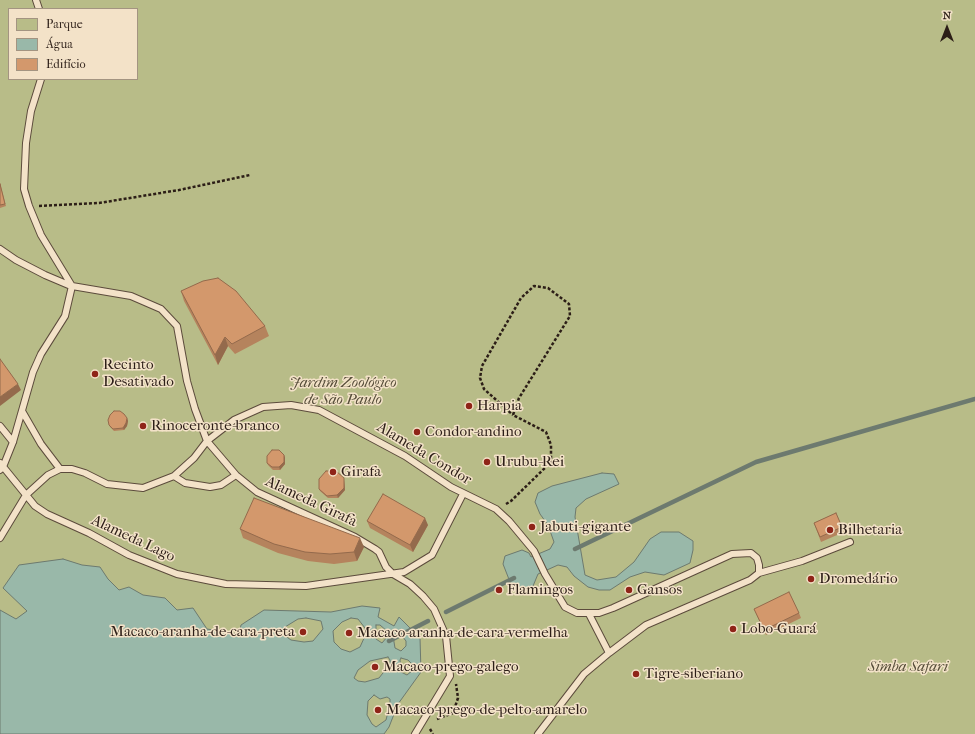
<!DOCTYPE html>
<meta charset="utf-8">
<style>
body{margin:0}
#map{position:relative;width:975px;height:734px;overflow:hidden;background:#edd3aa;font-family:"IM FELL French Canon",serif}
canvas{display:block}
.legend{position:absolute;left:8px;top:8px;width:130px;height:72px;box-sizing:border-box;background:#f3e2c8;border:1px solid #a39481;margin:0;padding:5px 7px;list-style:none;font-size:12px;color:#2c1e17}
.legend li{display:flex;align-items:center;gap:8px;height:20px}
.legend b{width:20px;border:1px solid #a39481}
.north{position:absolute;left:927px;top:8px;width:40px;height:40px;-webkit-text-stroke:3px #f3e2c8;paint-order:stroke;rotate:0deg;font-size:11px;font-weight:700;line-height:16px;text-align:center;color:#2c1e17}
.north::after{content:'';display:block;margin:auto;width:14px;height:18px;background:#2c1e17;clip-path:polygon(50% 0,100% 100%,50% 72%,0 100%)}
</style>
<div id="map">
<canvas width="975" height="734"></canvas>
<ul class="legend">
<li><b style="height:11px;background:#b8bc88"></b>Parque</li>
<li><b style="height:11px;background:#99b8a9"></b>Água</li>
<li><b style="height:11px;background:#d3986c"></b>Edifício</li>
</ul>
<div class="north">N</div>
</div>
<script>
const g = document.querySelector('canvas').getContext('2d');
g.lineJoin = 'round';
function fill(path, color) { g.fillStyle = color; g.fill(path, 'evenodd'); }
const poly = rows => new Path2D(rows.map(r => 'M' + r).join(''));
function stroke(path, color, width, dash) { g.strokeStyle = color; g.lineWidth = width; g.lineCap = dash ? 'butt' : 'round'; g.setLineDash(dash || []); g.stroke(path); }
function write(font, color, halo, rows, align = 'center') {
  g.font = font + ' "IM FELL French Canon",serif'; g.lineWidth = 3; g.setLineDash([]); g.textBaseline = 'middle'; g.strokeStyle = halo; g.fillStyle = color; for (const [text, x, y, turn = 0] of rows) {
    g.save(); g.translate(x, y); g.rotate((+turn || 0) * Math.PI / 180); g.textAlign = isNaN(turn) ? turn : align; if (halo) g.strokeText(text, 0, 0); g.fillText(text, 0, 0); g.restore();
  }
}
const green = poly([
 [0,0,975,0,975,734,0,734],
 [9,9,137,9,137,79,9,79]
]);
const water = poly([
 [602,473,614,474,619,484,586,499,576,508,575,517,585,575,597,580,616,577,634,562,650,539,661,532,679,532,693,541,693,550,690,563,664,575,645,572,630,577,610,590,599,590,588,587,574,576,567,567,558,565,538,574,533,586,523,591,512,587,503,564,505,556,522,550,529,553,531,557,550,549,554,542,548,525,540,514,535,502,538,493,552,486,602,473],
 [63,559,82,565,100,567,108,579,119,590,129,587,143,595,165,598,177,610,193,608,207,629,239,634,241,625,264,610,331,612,362,606,380,608,378,617,394,626,399,617,420,638,421,672,398,704,389,727,384,734,0,734,0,610,16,619,27,611,3,588,19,565,63,559],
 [306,618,321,621,323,629,313,641,304,642,291,640,284,635,283,629,285,627,298,619,306,618],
 [351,618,358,619,365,628,365,636,360,647,350,652,341,649,334,642,333,631,342,622,351,618],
 [376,625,380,625,388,632,387,637,382,643,376,639,376,625],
 [395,634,402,636,406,641,406,646,401,651,395,648,393,636,395,634],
 [388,657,390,660,390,664,379,678,365,682,358,681,354,678,358,670,370,661,388,657],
 [401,658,408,660,413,665,413,670,407,675,401,672,400,660,401,658],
 [374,695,380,699,387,697,390,699,390,704,386,720,376,727,372,724,367,715,368,701,374,695]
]);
const stream = poly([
 [575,549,756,462,975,399],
 [446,612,514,578],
 [389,641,428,621]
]);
const path = poly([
 [39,206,99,203,179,190,250,175],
 [506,504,511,501,551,462,551,445,546,432,513,415,519,398,570,316,569,304,548,288,534,286,521,298,482,366,480,378,484,389,513,415],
 [437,719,453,713,458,698,456,684],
 [430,729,433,734]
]);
const service = poly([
 [36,0,39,9],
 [41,79,31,111,26,143,24,189,29,206,41,235,72,286],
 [0,249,16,260,45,275,71,286],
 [22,411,41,444,60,469],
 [0,426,13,442],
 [0,463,35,506,47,514,89,533,129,555,177,574,226,584,306,586,404,572,432,555,463,494],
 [0,470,3,467,13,442,33,372,41,354,65,316,72,286,131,296,161,309,177,326,187,381,195,409,207,441,194,458,174,476,143,488,107,484,85,473,72,469,60,469,48,475,26,495,0,538],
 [174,476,185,483,210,487,221,485,236,475],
 [759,573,802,561,850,542],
 [589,614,609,653],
 [415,734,450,676,446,636,434,609,423,596,410,584,393,574,386,567,379,552,375,549,355,537,257,492,236,475,207,441,234,420,263,407,291,405,319,410,405,456,451,487,496,509,509,521,534,551,545,574,565,607,577,613,599,613,613,608,732,554,751,553,757,558,759,565,759,573,750,580,646,625,609,653,584,674,538,734]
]);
const wall = poly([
 [0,183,6,206,0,208],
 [181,291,265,326,269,336,235,354,228,346,218,365,184,301],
 [127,418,128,421,127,426,124,430,114,431,110,427,109,425],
 [284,455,285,458,285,464,280,470,273,470,268,465,267,463],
 [344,480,345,490,338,498,328,498,320,491,319,489],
 [836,513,844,532,821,542,814,523],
 [367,521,428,525,413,552,370,528],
 [240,529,364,547,357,561,334,564,308,561,278,553,243,538],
 [754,609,799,613,801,618,766,635]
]);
const shadedWall = poly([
 [225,337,228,346,218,365,215,355],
 [18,384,21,390,0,406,0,397],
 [127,418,128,421,127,426,124,430,123,428],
 [284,455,285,458,285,464,280,470,279,467],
 [344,478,344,480,345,490,338,498,337,495],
 [425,518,428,525,413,552,410,545],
 [360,538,364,547,357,561,354,552]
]);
const building = poly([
 [0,184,5,204,0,205,0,184],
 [218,278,236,291,265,326,232,344,225,337,215,355,181,291,203,281,218,278],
 [0,359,18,384,0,397,0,359],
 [114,411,120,411,124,414,127,418,126,423,123,428,113,429,109,425,108,420,110,415,114,411],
 [272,450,279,450,284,455,284,462,279,467,272,467,267,463,267,456,272,450],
 [326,471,336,471,344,478,344,488,337,495,327,496,319,489,319,479,326,471],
 [383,494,425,518,410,545,367,521,383,494],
 [254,498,360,538,354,552,330,554,305,552,274,544,240,529,254,498],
 [836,513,842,527,820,537,814,523,836,513],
 [789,592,799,613,764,630,754,609,789,592]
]);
const markers = [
 [95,374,4,"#8f2418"],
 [469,406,4,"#8f2418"],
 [143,426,4,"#8f2418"],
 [417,432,4,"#8f2418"],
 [487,462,4,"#8f2418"],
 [333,472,4,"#8f2418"],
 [532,527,4,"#8f2418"],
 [830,530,4,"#8f2418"],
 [811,579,4,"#8f2418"],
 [499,590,4,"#8f2418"],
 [629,590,4,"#8f2418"],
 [733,629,4,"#8f2418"],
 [303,632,4,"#8f2418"],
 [349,633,4,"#8f2418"],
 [375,667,4,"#8f2418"],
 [636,674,4,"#8f2418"],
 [378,710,4,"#8f2418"]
];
const poiNames = [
 ["Recinto",103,365],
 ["Desativado",103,382],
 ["Harpia",477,406],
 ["Rinoceronte-branco",151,426],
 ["Condor-andino",425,432],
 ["Urubu-Rei",495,462],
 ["Girafa",341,472],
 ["Jabuti-gigante",540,527],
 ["Bilhetaria",838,530],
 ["Dromedário",819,579],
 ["Flamingos",507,590],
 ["Gansos",637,590],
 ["Lobo-Guará",741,629],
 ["Macaco-aranha-de-cara-preta",295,632,"right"],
 ["Macaco-aranha-de-cara-vermelha",357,633],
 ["Macaco-prego-galego",383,667],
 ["Tigre-siberiano",644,674],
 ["Macaco-prego-de-pelto-amarelo",386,710]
];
const parkNames = [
 ["Jardim Zoológico",343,383],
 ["de São Paulo",343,400],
 ["Simba Safari",908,667]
];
const streetNames = [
 ["Alameda Condor",424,454,31],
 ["Alameda Girafa",311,502,25],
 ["Alameda Lago",133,539,25]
];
fill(green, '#b8bc88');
fill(water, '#99b8a9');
stroke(water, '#6d7a6f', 1);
stroke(stream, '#6d7a6f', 4.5);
stroke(service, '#5c4b3c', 8);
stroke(path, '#2c1e17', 2.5, [3, 2]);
stroke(service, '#f3e2c8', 6);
fill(wall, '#b5835d');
fill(shadedWall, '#946a4c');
fill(building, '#d3986c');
stroke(building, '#946a4c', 1);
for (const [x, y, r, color] of markers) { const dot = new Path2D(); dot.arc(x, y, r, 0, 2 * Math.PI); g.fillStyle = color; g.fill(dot); stroke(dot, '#f3e2c8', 1.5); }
write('15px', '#2c1e17', '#f3e2c8', poiNames, 'left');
write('italic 15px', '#564d39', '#f3e2c8', parkNames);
write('15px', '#2c1e17', '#f3e2c8', streetNames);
</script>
